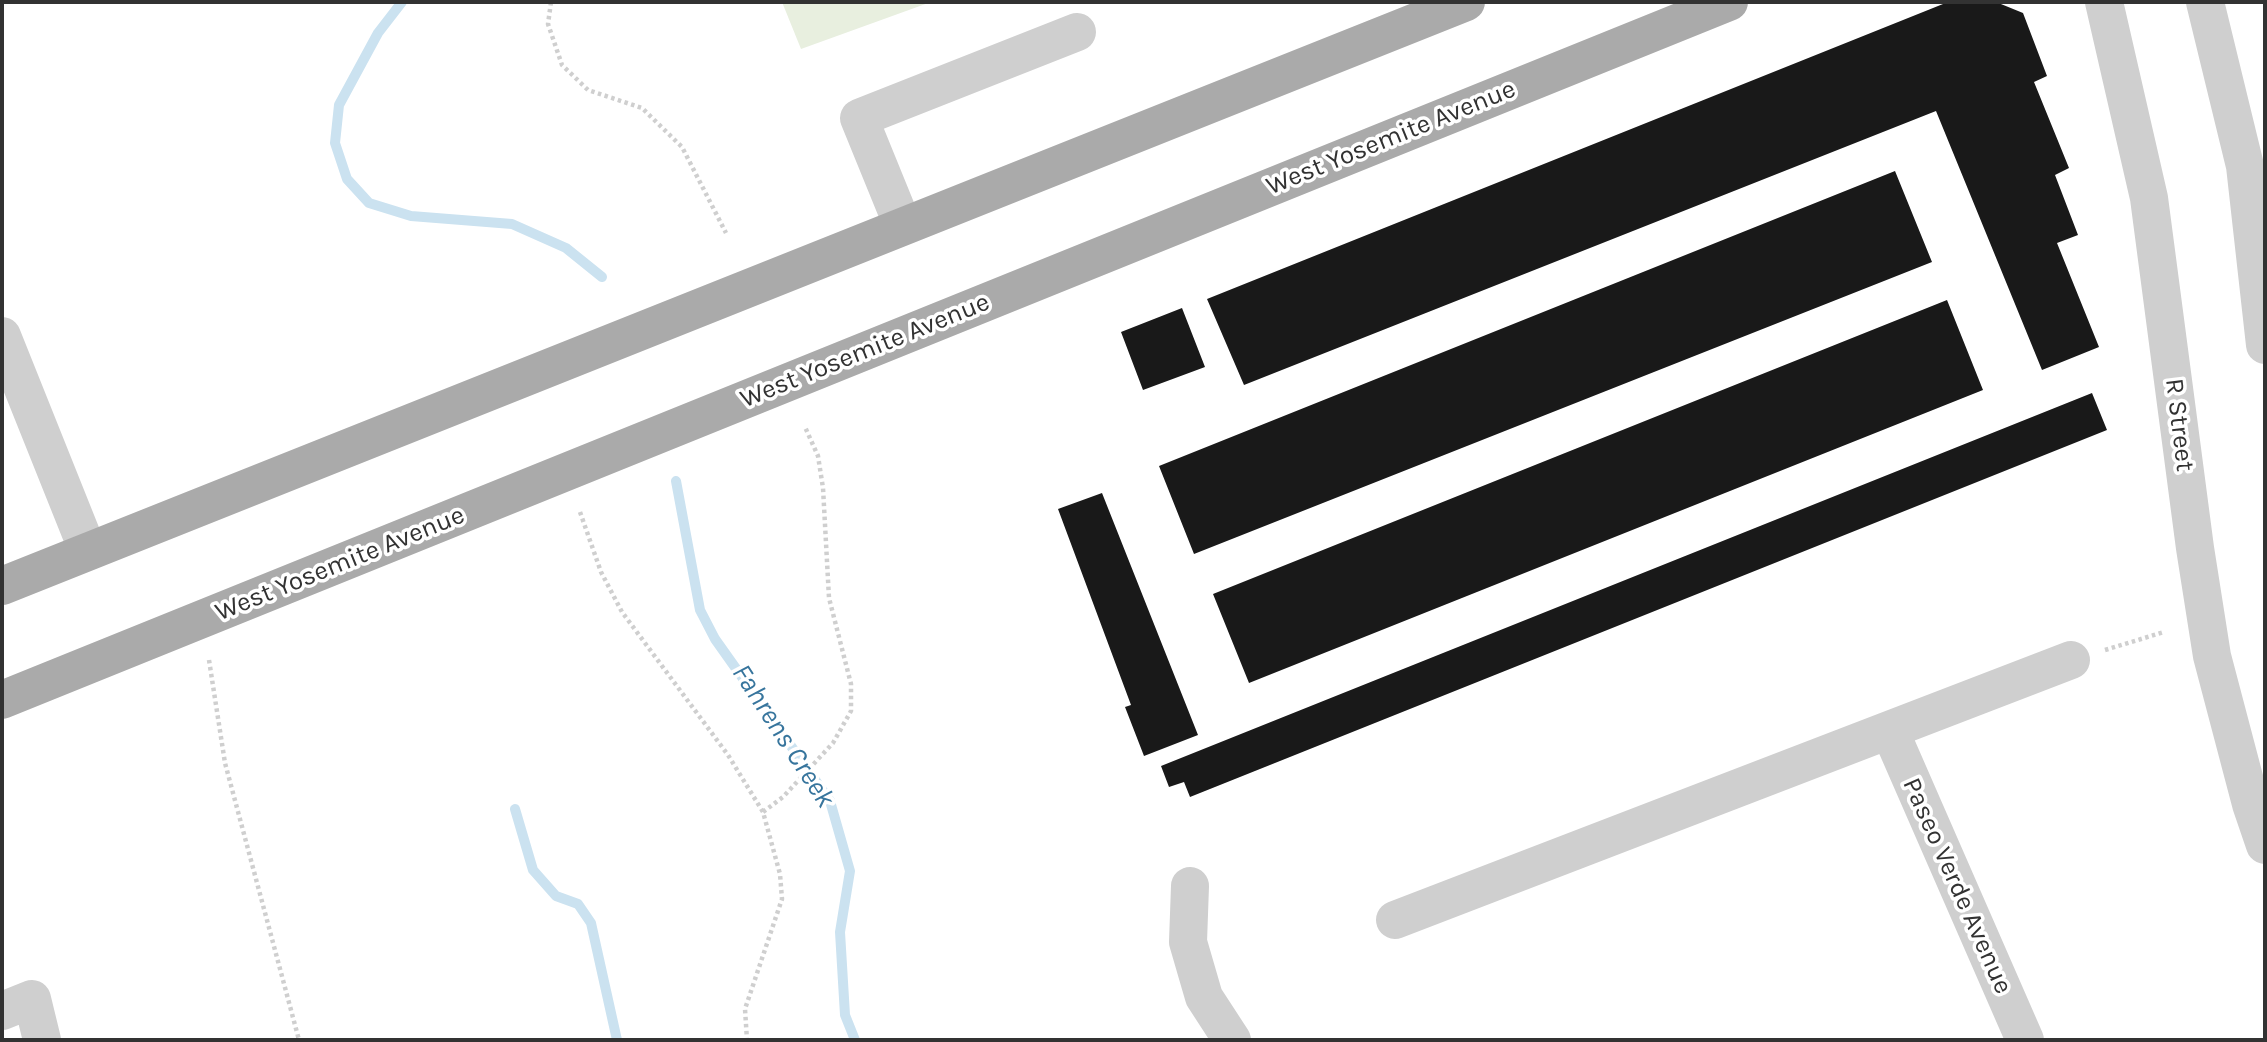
<!DOCTYPE html>
<style>
body{margin:0}
#map{position:relative;width:2267px;height:1042px;overflow:hidden;background:#fff;font-family:Karla,sans-serif}
canvas{display:block}
.frame{position:absolute;inset:0;border:4px solid #323232;pointer-events:none}
</style>
<div id="map">
<canvas width="2267" height="1042"></canvas>
<div class="frame"></div>
</div>
<script>
const g = document.querySelector('canvas').getContext('2d');
g.lineJoin = 'round';
function fill(path, color) { g.fillStyle = color; g.fill(path, 'evenodd'); }
const poly = rows => new Path2D(rows.map(r => 'M' + r).join(''));
function stroke(path, color, width, dash) { g.strokeStyle = color; g.lineWidth = width; g.lineCap = dash ? 'butt' : 'round'; g.setLineDash(dash || []); g.stroke(path); }
function write(font, color, halo, rows, align = 'center') {
  g.font = font + ' Karla,sans-serif'; g.lineWidth = 7; g.setLineDash([]); g.textBaseline = 'middle'; g.strokeStyle = halo; g.fillStyle = color; for (const [text, x, y, turn = 0] of rows) {
    g.save(); g.translate(x, y); g.rotate((+turn || 0) * Math.PI / 180); g.textAlign = isNaN(turn) ? turn : align; if (halo) g.strokeText(text, 0, 0); g.fillText(text, 0, 0); g.restore();
  }
}
const green = poly([
 [782,2,931,2,801,49]
]);
const stream = poly([
 [402,2,378,33,339,105,335,143,347,179,369,203,411,216,512,224,566,248,602,277],
 [676,481,700,610,715,639,830,801,850,871,840,932,845,1015,855,1040],
 [515,809,533,870,556,896,578,904,591,923,617,1040]
]);
const building = poly([
 [1948,2,1996,2,2023,13,2047,76,2034,82,2069,168,2055,175,2078,235,2057,243,2099,347,2042,370,1936,111,1244,385,1207,299],
 [1895,171,1932,262,1194,554,1159,466],
 [1947,300,1983,390,1249,683,1213,594],
 [1182,308,1205,367,1143,390,1121,332],
 [2092,393,2107,430,1190,797,1184,782,1169,787,1161,766],
 [1102,493,1198,735,1144,756,1125,707,1131,705,1058,509]
]);
const path = poly([
 [551,2,548,24,562,65,588,90,642,108,682,147,726,233],
 [580,512,601,572,622,612,728,755,763,812,780,874,782,899,745,1009,747,1040],
 [2105,650,2164,632],
 [209,660,225,763,299,1040],
 [763,812,783,797,833,743,851,711,851,684,829,598,823,488,818,456,805,427]
]);
const minor = poly([
 [2104,2,2149,198,2195,548,2212,656,2251,804,2265,845],
 [2205,2,2245,166,2265,345],
 [903,226,859,118,1077,32],
 [2,336,88,551],
 [1890,731,2025,1040],
 [1190,886,1188,942,1204,997,1232,1040],
 [1395,920,2071,660],
 [2,1011,32,999,42,1040]
]);
const major = poly([
 [2,586,1466,2],
 [2,700,1729,2]
]);
const streetNames = [
 ["West Yosemite Avenue",1391,138,-22],
 ["West Yosemite Avenue",865,351,-22],
 ["R Street",2179,425,83],
 ["West Yosemite Avenue",340,564,-22],
 ["Paseo Verde Avenue",1957,886,66]
];
const waterNames = [
 ["Fahrens Creek",783,736,57]
];
fill(green, '#e8efdf');
stroke(stream, '#cbe2f0', 10);
fill(building, '#191919');
stroke(path, '#cfcfcf', 4.5, [3.5, 3.5]);
stroke(minor, '#cfcfcf', 38);
stroke(major, '#aaa', 38);
write('26px', '#323232', '#fff', streetNames);
write('italic 28px', '#37759d', '#fff', waterNames);
</script>
